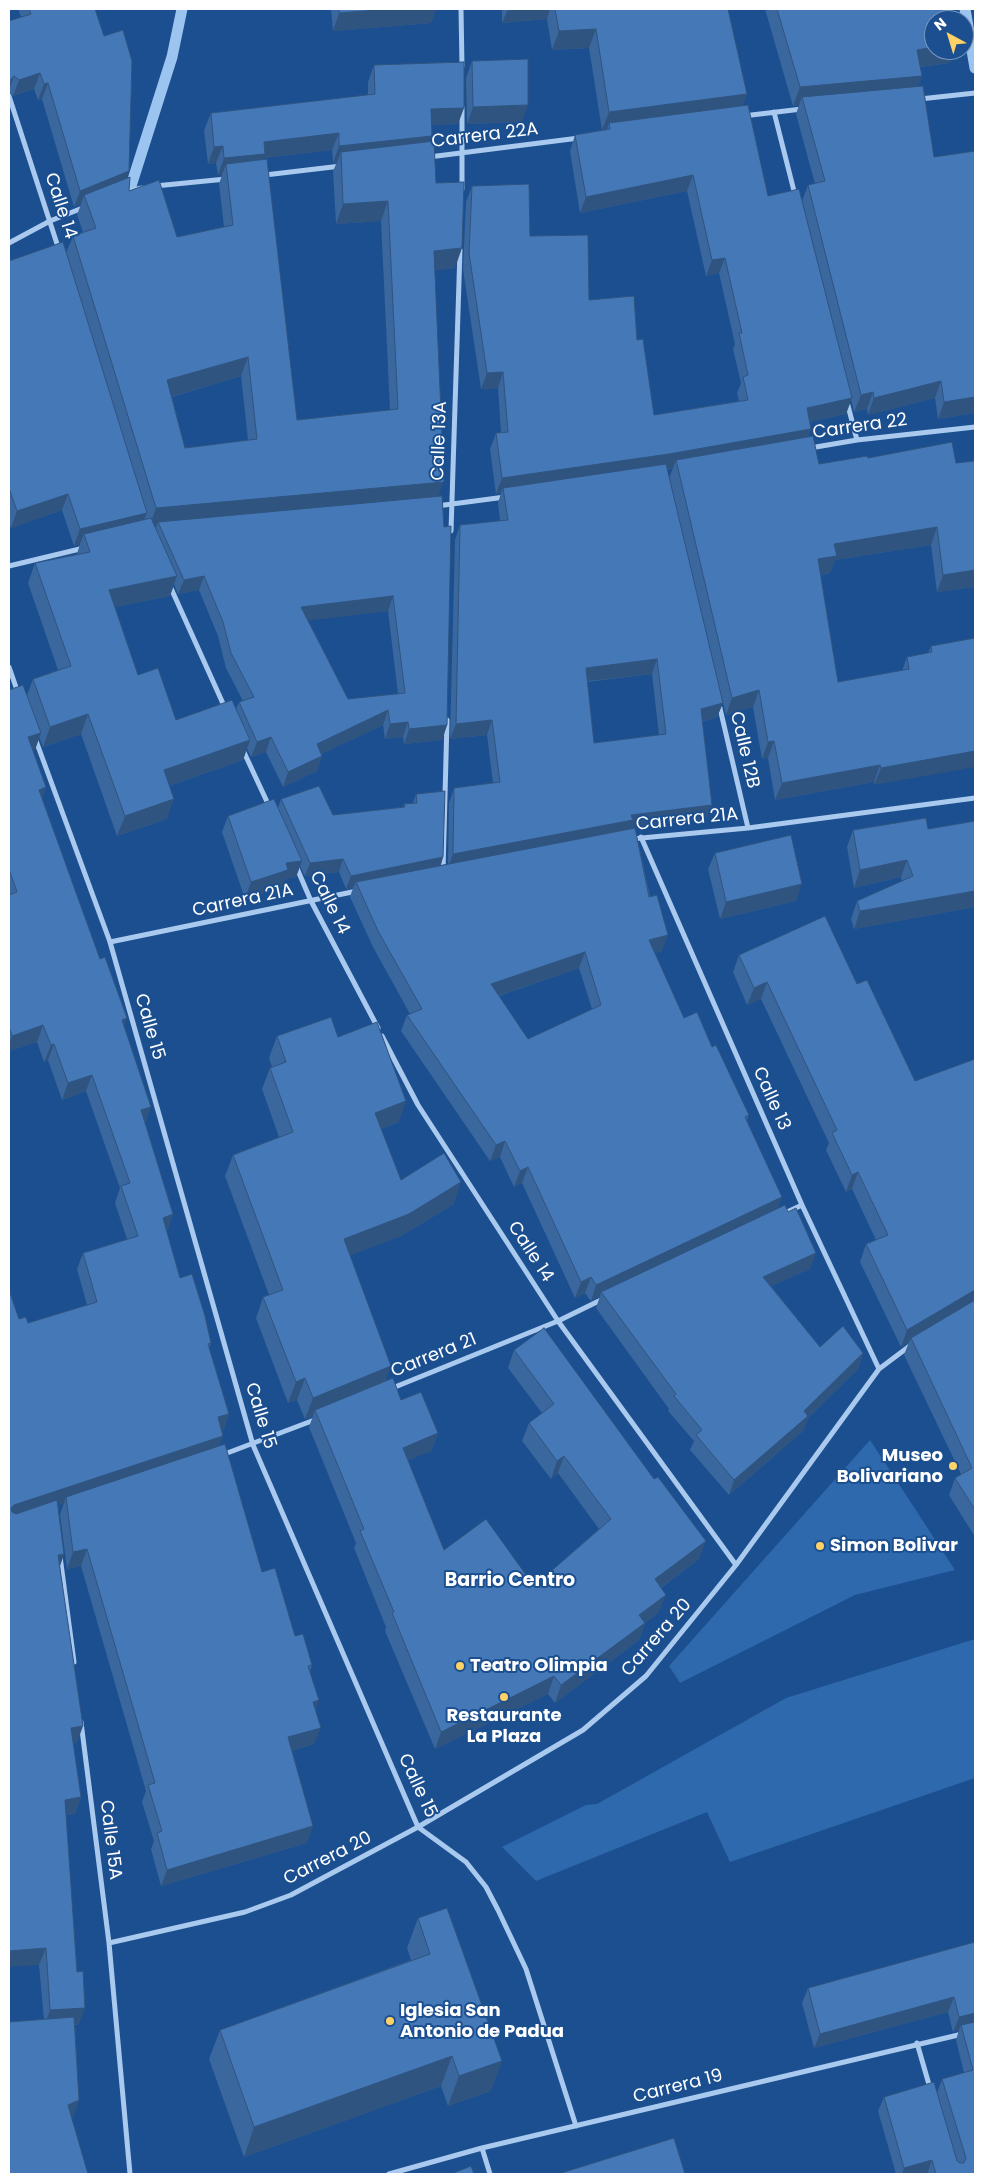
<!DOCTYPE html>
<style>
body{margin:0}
#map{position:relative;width:984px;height:2183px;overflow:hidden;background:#1b4f8f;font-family:Poppins,sans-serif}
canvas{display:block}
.frame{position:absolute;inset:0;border:10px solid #fff;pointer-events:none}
.north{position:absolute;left:924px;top:10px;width:50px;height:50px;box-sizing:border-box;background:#1b4f8f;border:1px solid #7695bc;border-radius:50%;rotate:321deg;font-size:14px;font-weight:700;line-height:20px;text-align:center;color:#fff}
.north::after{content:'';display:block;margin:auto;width:18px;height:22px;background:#ffd166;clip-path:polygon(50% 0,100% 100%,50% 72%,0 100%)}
</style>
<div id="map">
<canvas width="984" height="2183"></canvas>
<div class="frame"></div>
<div class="north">N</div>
</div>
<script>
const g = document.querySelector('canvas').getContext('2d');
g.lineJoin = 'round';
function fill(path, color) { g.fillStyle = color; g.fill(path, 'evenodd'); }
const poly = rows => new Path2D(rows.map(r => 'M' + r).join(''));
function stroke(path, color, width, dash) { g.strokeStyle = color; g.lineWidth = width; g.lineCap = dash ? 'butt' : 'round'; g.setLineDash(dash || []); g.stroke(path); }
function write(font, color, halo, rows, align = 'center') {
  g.font = font + ' Poppins,sans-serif'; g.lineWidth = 4; g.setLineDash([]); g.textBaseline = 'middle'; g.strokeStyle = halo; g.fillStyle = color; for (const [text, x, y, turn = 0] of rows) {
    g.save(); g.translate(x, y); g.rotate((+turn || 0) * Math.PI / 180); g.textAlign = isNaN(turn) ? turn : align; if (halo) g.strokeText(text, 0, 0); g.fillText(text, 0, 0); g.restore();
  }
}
const green = poly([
 [870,1440,955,1570,855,1595,680,1683,669,1666],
 [975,1639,975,1778,730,1862,707,1812,536,1881,502,1847,586,1805,597,1804,786,1698]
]);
const stream = poly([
 [965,9,975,68],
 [130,189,172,57,182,9]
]);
const street = poly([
 [461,9,462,66],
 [9,96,59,250],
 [920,99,975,93],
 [774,112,795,195],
 [743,116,802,109],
 [429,157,579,138],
 [265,175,341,166],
 [155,186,226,179],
 [462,189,462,107],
 [123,192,142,188],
 [9,243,50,221,85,207],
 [847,402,857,440],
 [810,448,857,440,975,427],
 [437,506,505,497],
 [451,531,460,250],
 [9,566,84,548],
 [170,586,225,708],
 [9,667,18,693],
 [719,704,748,828],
 [35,738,110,942,253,1445,418,1827,466,1862,486,1887,498,1910,526,1969,576,2126],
 [242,748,269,806],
 [641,837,802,1205,879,1369],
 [631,839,748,828,975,798],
 [296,866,311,901,378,1028],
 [443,871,447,720],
 [110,942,357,891],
 [382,1036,418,1105,558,1321,736,1565],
 [785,1213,802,1205],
 [390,1389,558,1321,603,1299],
 [222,1455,317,1419],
 [60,1556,74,1662],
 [81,1722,109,1943,130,2174],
 [109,1943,245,1912,291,1895,418,1827,583,1730,646,1676,736,1565,879,1369,911,1345],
 [917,2043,930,2088],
 [482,2148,490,2174],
 [389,2174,482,2148,975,2031]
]);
const wall = poly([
 [18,9,95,9,126,178,129,191,177,237,224,227,219,184,222,175,218,175,216,163,208,164,204,130,211,113,368,95,368,82,374,65,458,124,432,125,432,136,430,142,436,183,455,268,435,270,439,496,447,725,442,740,404,744,403,737,385,739,383,725,321,754,322,756,317,771,283,787,266,752,251,757,247,748,243,760,169,786,167,819,117,836,81,734,43,747,39,737,35,750,33,750,46,787,42,798,124,1026,151,1107,145,1122,173,1214,167,1231,166,1231,180,1278,211,1343,209,1348,229,1414,223,1431,222,1431,223,1436,219,1446,262,1572,295,1636,312,1665,310,1671,315,1710,314,1744,292,1751,307,1843,161,1886,151,1849,154,1841,142,1802,146,1791,81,1566,67,1569,60,1514,64,1503,58,1505,64,1554,60,1566,77,1743,73,1743,81,1797,75,1814,66,1815,79,2024,75,2025,79,2100,73,2117,44,2020,39,1965,19,1319,28,1323,87,1305,77,1269,83,1253,127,1239,115,1203,120,1188,86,1091,62,1100,48,1060,44,1062,37,1042,9,1051,9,690,27,695,33,679,58,670,28,583,35,563,77,554,80,544,74,546,62,510,11,528,9,522,9,261,66,253,73,236,83,232,77,215,81,204,74,207,42,99,38,100,34,89,13,96,9,92,9,21,21,17],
 [332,150,333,163,337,162,333,171,336,224,381,221,390,410,297,420,263,160,264,158],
 [241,376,248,440,185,448,172,397],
 [174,584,178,594,199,590,218,636,226,668,243,701,239,702,236,709,176,720,138,675,115,607,170,596],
 [388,611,398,694,348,699,308,620],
 [331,9,436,9,431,23,333,31],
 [502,9,728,9,747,94,742,105,768,196,802,201,808,185,815,184,796,114,799,105,793,106,765,9,952,9,934,50,955,50,950,63,920,67,922,76,918,86,975,413,938,419,935,398,868,415,867,409,854,412,851,399,846,414,810,422,811,429,808,437,819,464,868,458,956,463,975,461,975,587,937,592,931,545,835,560,830,573,820,575,838,682,902,671,907,657,928,653,931,646,975,638,874,785,874,782,775,800,768,758,762,759,753,707,726,715,669,478,673,468,667,469,723,703,717,717,702,722,712,805,706,819,635,828,662,951,655,953,684,1018,712,1047,749,1115,747,1120,777,1209,810,1269,771,1286,820,1347,863,1353,858,1369,808,1418,803,1431,729,1495,690,1450,694,1441,668,1411,669,1409,596,1308,600,1296,591,1301,585,1293,575,1298,522,1183,514,1187,500,1157,490,1161,401,1031,407,1015,410,1014,373,947,350,897,353,888,346,889,339,872,305,876,300,866,296,877,285,879,282,887,245,899,222,832,228,816,278,808,281,799,333,815,403,807,404,804,413,803,416,794,443,857,441,865,448,864,449,803,454,788,493,783,487,735,450,739,455,540,460,525,500,521,498,503,501,493,496,494,490,449,496,433,501,433,498,388,481,389,463,269,466,202,472,186,530,236,589,300,637,340,654,415,739,401,737,393,741,383,733,349,735,344,719,273,706,276,687,191,580,213,570,151,575,135,602,130,589,48,552,50,547,19,502,23],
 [652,674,659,735,594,743,587,682],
 [579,968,592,1009,528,1039,499,996],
 [472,61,522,122,467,124,466,78],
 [975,821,975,907,854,929,851,919,857,901,902,881,901,877,854,888,847,847,853,830,928,829],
 [715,853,796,901,720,919,708,869],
 [739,955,857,984,915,1081,975,1059,975,1537,949,1495,955,1478,961,1474,904,1355,909,1342,901,1347,860,1262,866,1244,876,1240,852,1189,846,1192,826,1150,829,1143,761,999,747,1005,733,972],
 [277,1036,338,1037,399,1122,381,1129,401,1180,454,1204,401,1236,350,1255,386,1381,401,1400,438,1433,431,1451,408,1460,444,1550,534,1586,599,1529,558,1473,551,1479,522,1441,529,1423,542,1413,508,1368,514,1350,699,1559,661,1588,659,1612,645,1623,639,1640,555,1703,548,1694,435,1749,385,1631,386,1627,354,1548,356,1543,309,1427,313,1416,305,1419,297,1400,288,1403,256,1318,263,1297,269,1295,225,1176,233,1155,279,1137,262,1089,270,1068,272,1067,269,1058],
 [418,1918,491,2091,448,2106,441,2086,244,2157,209,2059,220,2030,411,1960,407,1948],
 [975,1942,975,2174,896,2174,878,2111,884,2097,937,2093,942,2079,964,2073,956,2040,959,2030,953,2032,948,2012,814,2048,802,2003,808,1988]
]);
const shadedWall = poly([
 [388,9,436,9,431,23,333,31,339,13],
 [508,9,550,9,547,19,502,23],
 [596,29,589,48,552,50,559,31],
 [934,47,934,50,955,50,950,63,911,68,917,50],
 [40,73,34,89,13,96,19,80],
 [14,76,9,90,9,83,11,79],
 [922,76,915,94,802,97,799,105,793,106,800,87],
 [48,83,42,99,38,100,44,84],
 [747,94,740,112,609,123,607,130,602,130,609,112],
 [528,105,522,122,467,124,473,107],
 [464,108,458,124,425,126,431,109],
 [339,133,332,150,264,158,259,171,226,164,222,175,218,175,224,158,264,142],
 [432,136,426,153,341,152,337,162,333,163,339,146],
 [223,146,216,163,208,164,214,147],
 [129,171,123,187,84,195,81,204,74,207,80,191],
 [693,175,687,191,580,213,586,197],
 [388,201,381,221,336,224,343,204],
 [462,248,455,268,427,271,434,251],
 [725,258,719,273,706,276,712,260],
 [248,357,241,376,160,400,167,380],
 [503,372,498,388,481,389,487,373],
 [941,381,935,398,868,415,874,398],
 [873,392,867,409,854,412,861,395],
 [975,397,975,413,938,419,944,402],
 [852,398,846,414,801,424,807,408],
 [811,429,805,445,676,460,673,468,503,488,501,493,496,494,502,478],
 [444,482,436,502,158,522,156,528,149,528,156,508],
 [68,494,62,510,11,528,17,511],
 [147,513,140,530,84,534,80,544,74,546,80,529],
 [937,527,931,545,835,560,830,573,812,576,818,559,834,544],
 [975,570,975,587,937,592,943,575],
 [177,576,170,596,101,610,109,590],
 [204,576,199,590,178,594,184,580],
 [393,596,388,611,296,622,301,607],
 [657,659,652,674,580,682,586,668],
 [759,690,753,707,726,715,732,698],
 [723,703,717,717,695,724,701,709],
 [388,710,383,725,311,759,317,744],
 [88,714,81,734,43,747,50,727],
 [492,720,487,735,450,739,456,724],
 [408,722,403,737,385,739,390,724],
 [447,725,442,740,404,744,409,729],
 [41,733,35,750,22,754,28,737],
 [271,737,266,752,251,757,257,742],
 [250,740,243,760,157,790,164,770],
 [774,741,768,758,762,759,768,742],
 [975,751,975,767,874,785,881,768],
 [322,756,317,771,283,787,288,772],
 [880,765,874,782,775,800,782,783],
 [46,787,40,804,39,790],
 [174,799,167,819,117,836,125,816],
 [712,805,706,819,630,829,447,869,453,854,631,815],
 [443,857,439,870,356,882,353,888,346,889,351,876],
 [343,859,339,872,305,876,310,863],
 [907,860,901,877,854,888,860,870],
 [302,861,296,877,285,879,282,887,245,899,251,882,286,863],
 [802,884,796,901,720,919,726,902],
 [975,891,975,907,854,929,860,911],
 [668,935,662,951,644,956,649,940],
 [585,952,579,968,486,1000,491,984],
 [767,982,761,999,747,1005,754,988],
 [127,1018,120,1035,122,1020],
 [43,1025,37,1042,9,1051,9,1044,12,1036],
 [54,1044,48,1060,44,1062,51,1045],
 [92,1075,86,1091,62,1100,68,1083],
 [406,1101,399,1122,367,1134,375,1113],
 [151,1107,145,1124,141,1110],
 [505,1141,500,1157,490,1161,496,1145],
 [528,1167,522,1183,514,1187,520,1171],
 [858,1172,852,1189,846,1192,852,1175],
 [461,1182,454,1204,401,1236,336,1261,344,1239],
 [782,1197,776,1213,601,1292,600,1296,591,1301,596,1285],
 [173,1214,167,1231,156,1235,163,1218],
 [816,1253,810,1269,758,1292,763,1277],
 [591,1277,585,1293,575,1298,581,1282],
 [975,1290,975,1299,973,1305,911,1338,909,1342,901,1347,907,1330],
 [863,1353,858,1369,808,1418,803,1431,729,1495,734,1480],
 [391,1366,383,1387,315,1410,313,1416,305,1419,313,1398],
 [305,1378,297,1400,288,1403,296,1382],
 [229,1414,223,1431,211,1434,218,1417],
 [438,1433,431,1451,397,1465,403,1448],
 [223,1436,217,1452,66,1497,64,1503,9,1521,11,1508,14,1505],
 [564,1456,558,1473,551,1479,557,1461],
 [706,1541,699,1559,648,1597,655,1579],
 [87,1549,81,1566,67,1569,73,1552],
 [64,1554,58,1571,58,1555],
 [666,1595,659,1612,633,1632,639,1615],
 [645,1623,639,1640,555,1703,561,1685],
 [554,1676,548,1694,435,1749,441,1732],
 [319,1700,313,1717,313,1702],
 [83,1726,77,1743,65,1745,71,1728],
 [321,1728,314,1744,282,1754,288,1737],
 [81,1797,75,1814,59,1816,65,1800],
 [313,1826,307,1843,161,1886,167,1870],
 [46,1948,39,1965,9,1967,9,1951],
 [954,1997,948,2012,814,2048,820,2034],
 [85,2008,79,2024,44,2027,50,2010],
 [975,2013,975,2025,961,2025,959,2030,953,2032,959,2017],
 [452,2056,441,2086,244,2157,254,2127],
 [502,2061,491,2091,448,2106,459,2076],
 [79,2100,73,2117,62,2122,68,2105],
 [932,2160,927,2174,902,2174,904,2168]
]);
const building = poly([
 [29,9,95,9,104,36,123,30,132,61,129,171,80,191,48,83,44,84,40,73,19,80,14,76,11,79,11,82,9,83,9,21,31,14,29,9],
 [339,9,388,9,339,13,339,9],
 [555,9,728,9,747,94,609,112,596,29,559,31,555,9],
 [777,9,952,9,953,20,934,20,934,47,917,50,922,76,800,87,777,9],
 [528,59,528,105,473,107,472,61,528,59],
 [464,62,464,108,431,109,432,136,339,146,339,133,264,142,265,154,224,158,223,146,214,147,211,113,375,94,374,65,464,62],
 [923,86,934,157,975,151,975,397,944,402,941,381,874,398,873,392,861,395,808,185,825,181,802,97,923,86],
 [748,105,768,196,799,189,852,398,807,408,811,429,669,454,502,478,496,433,508,432,503,372,487,373,469,253,472,186,529,184,530,236,588,235,589,300,634,296,637,340,643,339,654,415,748,400,743,377,748,375,739,333,742,333,725,258,712,260,693,175,586,197,575,135,610,129,609,123,748,105],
 [434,141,436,183,464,182,462,248,434,251,444,482,156,508,73,236,96,228,84,195,130,177,129,191,159,180,177,237,233,225,226,164,267,159,297,420,398,409,388,201,343,204,341,152,434,141],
 [248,357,257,439,185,448,167,380,248,357],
 [63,242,147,513,80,529,68,494,17,511,9,488,9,261,63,242],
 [813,436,819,464,867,456,868,458,952,442,956,463,975,461,975,570,943,575,937,527,834,544,837,556,818,559,838,682,909,669,907,657,932,652,931,646,975,638,975,751,881,768,880,765,782,783,774,741,768,742,759,690,732,698,676,460,813,436],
 [666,464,723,703,701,709,712,805,631,815,633,820,453,854,454,788,500,782,492,720,456,724,460,525,508,520,503,488,666,464],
 [657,659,666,734,594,743,586,668,657,659],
 [442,496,444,527,451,526,447,725,409,729,408,722,390,724,388,710,317,744,322,756,288,772,271,737,257,742,239,702,254,697,231,653,223,622,204,576,184,580,158,522,442,496],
 [393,596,405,693,348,699,301,607,393,596],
 [151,518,177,576,109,590,138,675,158,668,176,720,232,700,250,740,164,770,174,799,125,816,88,714,50,727,33,679,71,666,35,563,90,552,84,534,151,518],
 [23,685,41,733,28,737,46,787,39,790,100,959,105,957,127,1018,122,1020,151,1107,141,1110,173,1214,163,1218,180,1278,192,1274,205,1316,211,1343,208,1344,229,1414,218,1417,223,1436,14,1505,11,1508,12,1512,16,1514,57,1500,64,1554,58,1555,83,1726,71,1728,81,1797,65,1800,77,1972,83,1971,85,2008,50,2010,46,1948,9,1951,9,1290,19,1319,26,1317,28,1323,97,1302,83,1253,138,1236,121,1186,130,1183,92,1075,68,1083,54,1044,51,1045,43,1025,12,1036,9,1027,9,895,17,892,9,869,9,690,23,685],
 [319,786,333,815,405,807,404,804,417,803,416,794,445,791,443,857,351,876,343,859,310,863,281,799,319,786],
 [274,799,302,861,286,863,288,870,251,882,228,816,274,799],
 [926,818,928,829,975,821,975,891,860,911,857,901,913,876,907,860,860,870,853,830,926,818],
 [635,828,649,897,657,895,668,935,649,940,684,1018,697,1012,712,1047,716,1045,749,1115,745,1117,782,1197,596,1285,591,1277,581,1282,528,1167,520,1171,505,1141,496,1145,407,1015,422,1009,378,931,356,882,635,828],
 [585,952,601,1005,528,1039,491,984,585,952],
 [791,835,802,884,726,902,715,853,791,835],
 [825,916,857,984,867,980,915,1081,975,1059,975,1290,907,1330,866,1244,888,1235,858,1172,852,1175,832,1133,837,1130,767,982,754,988,739,955,825,916],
 [331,1017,338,1037,377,1022,406,1101,375,1113,401,1180,444,1153,461,1182,409,1214,344,1239,391,1366,313,1398,305,1378,296,1382,263,1297,283,1290,233,1155,293,1132,270,1068,286,1062,277,1036,331,1017],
 [785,1205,788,1212,796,1208,816,1253,763,1277,820,1347,843,1326,863,1353,804,1411,808,1416,734,1480,696,1435,702,1430,674,1396,676,1394,601,1292,785,1205],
 [975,1300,975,1510,955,1478,972,1468,911,1338,975,1300],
 [544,1328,654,1479,658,1477,706,1541,655,1579,666,1595,639,1615,645,1623,561,1685,554,1676,441,1732,392,1613,394,1612,360,1531,364,1529,315,1410,393,1378,401,1400,421,1392,438,1433,403,1448,444,1550,486,1519,534,1586,611,1519,564,1456,557,1461,529,1423,554,1404,514,1350,544,1328],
 [225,1444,262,1572,275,1568,295,1636,303,1634,312,1665,308,1666,319,1700,313,1702,321,1728,288,1737,313,1826,167,1870,157,1833,162,1831,148,1785,155,1783,87,1549,73,1552,66,1497,225,1444],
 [447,1908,502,2061,459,2076,452,2056,254,2127,220,2030,430,1954,418,1918,447,1908],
 [975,1942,975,2013,959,2017,954,1997,820,2034,808,1988,975,1942],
 [74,2017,79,2100,68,2105,88,2174,9,2174,9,2022,74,2017],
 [975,2022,975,2174,936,2174,932,2160,904,2168,884,2097,934,2082,957,2161,960,2163,964,2163,966,2158,942,2079,973,2070,961,2025,975,2022],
 [674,2138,685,2174,558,2174,674,2138],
 [471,2166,474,2174,451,2174,471,2166]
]);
const markers = [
 [953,1466,5,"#ffd166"],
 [820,1546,5,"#ffd166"],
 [460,1666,5,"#ffd166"],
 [504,1697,5,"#ffd166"],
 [390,2021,5,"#ffd166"]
];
const streetNames = [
 ["Carrera 22A",485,136,-7],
 ["Calle 14",60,206,72],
 ["Carrera 22",860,427,-8],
 ["Calle 13A",440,441,-88],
 ["Calle 12B",744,750,77],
 ["Carrera 21A",687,820,-6],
 ["Carrera 21A",243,901,-12],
 ["Calle 14",329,903,64],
 ["Calle 15",149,1027,74],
 ["Calle 13",771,1099,66],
 ["Calle 14",530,1252,57],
 ["Carrera 21",434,1356,-22],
 ["Calle 15",260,1416,73],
 ["Carrera 20",657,1638,-49],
 ["Calle 15",417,1786,65],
 ["Calle 15A",110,1840,83],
 ["Carrera 20",328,1859,-27],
 ["Carrera 19",678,2087,-14]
];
const poiNames = [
 ["Museo",943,1456,"right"],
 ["Bolivariano",943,1477,"right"],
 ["Simon Bolivar",830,1546],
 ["Teatro Olimpia",470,1666],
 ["Restaurante",504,1716,"center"],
 ["La Plaza",504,1737,"center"],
 ["Iglesia San",400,2011],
 ["Antonio de Padua",400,2032]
];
const neighbourhoodNames = [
 ["Barrio Centro",510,1581]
];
fill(green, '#2e69ad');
stroke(stream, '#9cc4f0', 11);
stroke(street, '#a9c9ee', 5);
fill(wall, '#3a679d');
fill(shadedWall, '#305480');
fill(building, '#4478b7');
stroke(building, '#305480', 1);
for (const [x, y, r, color] of markers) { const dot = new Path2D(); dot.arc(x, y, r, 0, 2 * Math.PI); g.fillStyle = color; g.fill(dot); stroke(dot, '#1b4f8f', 2); }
write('18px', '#fff', '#1b4f8f', streetNames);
write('bold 18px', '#fff', '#1b4f8f', poiNames, 'left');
write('bold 19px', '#fff', '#1b4f8f', neighbourhoodNames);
</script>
